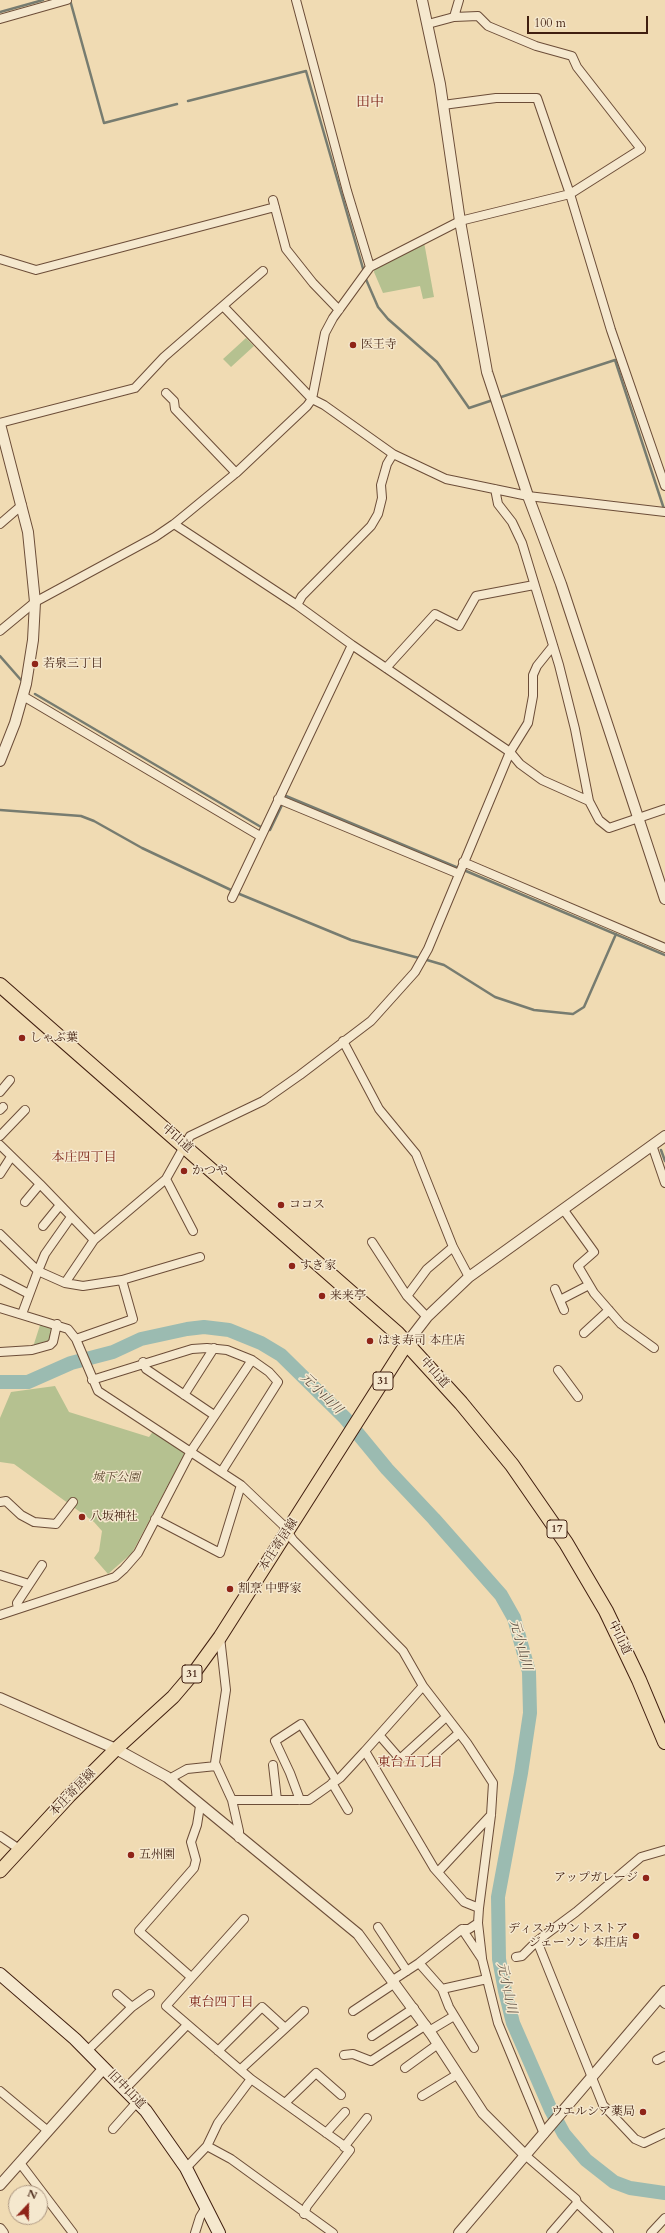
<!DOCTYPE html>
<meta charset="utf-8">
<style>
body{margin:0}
#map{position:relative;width:665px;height:2233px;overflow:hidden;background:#f0dbb3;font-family:Cardo,serif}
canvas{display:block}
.north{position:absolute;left:8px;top:2185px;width:40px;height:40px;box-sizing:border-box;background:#f5e8ce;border:1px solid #ad9782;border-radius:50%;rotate:22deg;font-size:11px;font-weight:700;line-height:16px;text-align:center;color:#401e0f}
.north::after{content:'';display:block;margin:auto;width:14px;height:18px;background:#8f2418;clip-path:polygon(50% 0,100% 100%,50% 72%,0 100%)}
.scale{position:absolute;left:527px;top:16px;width:121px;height:18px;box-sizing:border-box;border:2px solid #401e0f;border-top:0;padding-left:5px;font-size:12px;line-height:14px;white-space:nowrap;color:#401e0f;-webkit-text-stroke:3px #f5e8ce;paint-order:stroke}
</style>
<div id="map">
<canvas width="665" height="2233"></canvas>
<div class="north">N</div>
<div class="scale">100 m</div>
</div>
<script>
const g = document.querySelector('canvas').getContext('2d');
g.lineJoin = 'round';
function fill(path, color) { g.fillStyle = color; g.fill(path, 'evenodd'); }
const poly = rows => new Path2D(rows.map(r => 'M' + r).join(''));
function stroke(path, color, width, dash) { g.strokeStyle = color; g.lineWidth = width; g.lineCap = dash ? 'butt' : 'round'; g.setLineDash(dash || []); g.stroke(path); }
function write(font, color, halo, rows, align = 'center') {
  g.font = font + ' Cardo,"Noto Serif JP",serif'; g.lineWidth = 3; g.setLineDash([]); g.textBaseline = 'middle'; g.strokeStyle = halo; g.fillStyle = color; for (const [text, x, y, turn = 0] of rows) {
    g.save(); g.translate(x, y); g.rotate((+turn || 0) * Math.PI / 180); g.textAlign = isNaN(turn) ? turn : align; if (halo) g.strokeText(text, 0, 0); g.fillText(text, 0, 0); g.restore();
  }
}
const green = poly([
 [424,242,434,297,423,299,420,286,383,293,374,272,375,266],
 [246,338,254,346,231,367,223,359],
 [41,1322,54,1328,50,1341,33,1347],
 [55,1386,69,1412,149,1437,154,1430,185,1453,132,1553,108,1574,94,1558,99,1551,102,1531,94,1522,14,1464,0,1462,0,1418,11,1392]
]);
const stream = poly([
 [70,0,104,123,177,104],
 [0,12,43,0],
 [188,101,306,71,364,272],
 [365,277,378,307,388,319,437,362,469,408,493,400],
 [498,398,615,360,664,509],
 [0,656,21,680],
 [35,694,261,827],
 [286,796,456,867],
 [0,810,81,816,94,821,142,848,231,890],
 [270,830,282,805],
 [466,871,665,955],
 [237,893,351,940,419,958],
 [427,960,444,965,495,997,534,1010,573,1014,584,1007,616,934],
 [661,1150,665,1161]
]);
const river = poly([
 [0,1382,28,1382,71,1363,113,1352,141,1339,187,1329,204,1327,229,1330,261,1343,281,1355,345,1418,387,1469,434,1519,501,1595,514,1618,529,1672,530,1713,521,1773,498,1897,499,1959,505,1991,513,2023,551,2110,564,2134,586,2160,614,2182,630,2188,665,2193]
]);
const minor = poly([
 [296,0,347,191,370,267],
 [454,17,459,0],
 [0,19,67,0],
 [443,105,496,98,537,98,570,194,611,330,665,486],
 [273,200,286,249,313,283,339,310],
 [0,259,36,270,275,207],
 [223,306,312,399,324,405,393,454,446,479,528,496,665,512],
 [166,393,174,401,175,409,236,473],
 [0,423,135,388,164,357,263,271],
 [495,489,498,504,512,522,522,543,559,665,575,729,589,801,599,820,609,828,665,809],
 [0,524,22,505],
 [174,524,297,605,352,645,510,752,520,764,542,780,589,801],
 [297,605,302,596,371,526,378,514,382,498,381,485,387,464,393,454],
 [0,631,35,602,155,537,174,524,236,473,307,406,312,399,325,333,333,318,370,267,460,221,570,194,641,149,577,67,572,56,536,46,488,26,478,16,454,17,428,24],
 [386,668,435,614,459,626,476,596,534,585],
 [23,696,260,836],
 [278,799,459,874],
 [463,862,665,948],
 [232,898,352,645],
 [343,1041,379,1109,416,1154,453,1247,469,1277],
 [0,1092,10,1080],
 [0,1110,3,1107],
 [0,1136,25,1110],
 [0,1145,40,1184,94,1240],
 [652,1145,665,1183],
 [0,1174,11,1157],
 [166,1179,193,1231],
 [25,1202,40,1184],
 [563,1209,594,1252,578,1266,594,1293,621,1324,654,1348],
 [43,1226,60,1205],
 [0,1234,38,1271,45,1254,71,1217],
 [372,1242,407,1296,427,1317],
 [0,1279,29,1294],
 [122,1280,200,1257],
 [65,1283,83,1286,122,1280,133,1319,76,1339],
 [555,1289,564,1310],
 [407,1296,427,1269,453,1247],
 [560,1300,589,1285],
 [0,1308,68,1329,76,1339,98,1391,241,1485,283,1525,293,1540,403,1651,423,1686,467,1743,493,1783,491,1815,479,1908],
 [22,1314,38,1271,65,1283,94,1240,166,1179,190,1136,263,1101,300,1075,371,1021,415,972,428,949,510,752,528,723,533,696,533,675,537,666,553,646],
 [584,1333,609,1310],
 [0,1352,32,1350,50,1345,53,1342,57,1324],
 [143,1362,146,1369,214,1415],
 [558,1370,578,1397],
 [184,1395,214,1348],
 [222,1471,278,1382,269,1372,252,1360],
 [0,1502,6,1501,21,1515,34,1522,56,1524,73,1502],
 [155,1519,220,1553,241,1485],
 [0,1575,29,1584],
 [18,1609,17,1603,42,1565],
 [0,1615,115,1577,124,1569,138,1553,191,1451,252,1360,227,1350,207,1348,192,1349,92,1380],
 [220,1637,226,1690,215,1763,232,1800,239,1831,239,1838],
 [380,1736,400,1759,446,1717],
 [426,1762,459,1733],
 [273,1765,277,1800],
 [169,1779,187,1769,216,1766],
 [332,1783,348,1810],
 [232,1800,309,1800,340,1778,365,1751],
 [300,1800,290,1773,275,1741,301,1724,336,1780],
 [0,1836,19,1849],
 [665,1850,641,1857,576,1912,537,1941,603,2105,635,2139,644,2143,665,2133],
 [438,1872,491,1815],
 [244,1919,166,2006,251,2079,350,2150,307,2206,304,2214],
 [478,1923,482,1958],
 [378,1927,407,1971],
 [462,1929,482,1959,498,2023,544,2134],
 [516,1957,522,1956,537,1941],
 [419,1963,442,1989,487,1979],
 [191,1977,139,1931,194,1868,196,1860,191,1842,197,1825,200,1806],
 [393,1980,419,1963,462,1929,469,1929,478,1923,479,1908,464,1902,434,1868,365,1751,423,1686],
 [442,1989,449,2007,474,2048],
 [117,1994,132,2007],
 [659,1998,665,2004],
 [353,2011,395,1983],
 [429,2031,454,2016],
 [372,2036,414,2008],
 [87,2051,132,2007,150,1994],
 [218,2051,262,2007,285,2028],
 [344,2055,353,2054,371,2061,426,2025],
 [657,2060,665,2056],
 [405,2068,438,2044],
 [241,2069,304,2011],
 [125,2089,187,2025],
 [0,2091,48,2131],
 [422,2096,458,2074],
 [285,2103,316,2073,341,2095],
 [113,2129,137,2102],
 [326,2133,345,2112],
 [207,2146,218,2123,251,2079],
 [344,2147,367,2118],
 [525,2155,576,2199,577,2203,609,2233],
 [20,2163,73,2233],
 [186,2168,207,2146,231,2159,333,2233],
 [195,2233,200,2217,206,2207],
 [551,2233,577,2203],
 [651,2233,665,2218]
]);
const tertiary = poly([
 [422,0,440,84,460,221,487,372,528,496,561,584,665,899],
 [0,424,28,532,35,602,33,640,26,684,15,723,0,761],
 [407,1343,427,1317,469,1277,665,1136],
 [0,1698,116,1749,167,1777,358,1934,432,2035,483,2113,525,2155],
 [0,2185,104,2068],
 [0,2229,3,2233],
 [459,2233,665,1991]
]);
const secondary = poly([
 [0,1974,75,2039,146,2111,186,2168,219,2233]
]);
const primary = poly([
 [0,1871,69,1796,116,1749,173,1697,196,1670,220,1637,407,1343]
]);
const trunk = poly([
 [0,985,397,1333,461,1403,512,1465,566,1543,606,1611,639,1680,665,1742]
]);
const markers = [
 [353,345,4,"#8f2418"],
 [35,664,4,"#8f2418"],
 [22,1038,4,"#8f2418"],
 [184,1171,4,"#8f2418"],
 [281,1205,4,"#8f2418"],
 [292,1266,4,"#8f2418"],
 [322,1296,4,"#8f2418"],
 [370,1341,4,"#8f2418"],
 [82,1517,4,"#8f2418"],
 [230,1589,4,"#8f2418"],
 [131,1855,4,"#8f2418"],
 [646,1878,4,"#8f2418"],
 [636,1936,4,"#8f2418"],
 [643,2112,4,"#8f2418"]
];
const shields = [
 [383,1381,20],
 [557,1529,20],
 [192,1674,20]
];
const shieldNames = [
 ["31",383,1381],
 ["17",557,1529],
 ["31",192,1674]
];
const poiNames = [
 ["医王寺",361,345],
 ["若泉三丁目",43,664],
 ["しゃぶ葉",30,1038],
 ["かつや",192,1171],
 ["ココス",289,1205],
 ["すき家",300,1266],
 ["来来亭",330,1296],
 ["はま寿司 本庄店",378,1341],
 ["八坂神社",90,1517],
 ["割烹 中野家",238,1589],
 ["五州園",139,1855],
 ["アップガレージ",638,1878,"right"],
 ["ディスカウントストア",628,1929,"right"],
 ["ジェーソン 本庄店",628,1943,"right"],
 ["ウエルシア薬局",635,2112,"right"]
];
const streetNames = [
 ["中山道",177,1139,41],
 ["中山道",434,1373,48],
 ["本庄寄居線",279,1545,-57],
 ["中山道",619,1638,64],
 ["本庄寄居線",73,1793,-46],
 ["旧中山道",126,2090,46]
];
const parkNames = [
 ["城下公園",116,1478]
];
const neighbourhoodNames = [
 ["本庄四丁目",84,1158],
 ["東台五丁目",410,1763],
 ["東台四丁目",221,2003]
];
const waterNames = [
 ["元小山川",321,1394,44],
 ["元小山川",520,1645,75],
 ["元小山川",506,1988,78]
];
const quarterNames = [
 ["田中",370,103]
];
fill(green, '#b5c190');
stroke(stream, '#777c70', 2.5);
stroke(river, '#9bbbb1', 14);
stroke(minor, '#6c4d38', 10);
stroke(tertiary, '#6c4d38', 12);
stroke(secondary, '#401e0f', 14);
stroke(primary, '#401e0f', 15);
stroke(trunk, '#401e0f', 16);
stroke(minor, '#f5e8ce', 8);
stroke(tertiary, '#f5e8ce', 10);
stroke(secondary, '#f5e8ce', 12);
stroke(primary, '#f0dbb3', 13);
stroke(trunk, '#f0dbb3', 14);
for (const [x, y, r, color] of markers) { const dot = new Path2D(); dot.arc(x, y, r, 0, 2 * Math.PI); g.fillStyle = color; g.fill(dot); stroke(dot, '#f5e8ce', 1.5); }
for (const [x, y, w] of shields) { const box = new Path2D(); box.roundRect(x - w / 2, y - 9, w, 18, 3); g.fillStyle = '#f5e8ce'; g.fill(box); stroke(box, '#401e0f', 1); }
write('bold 11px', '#401e0f', null, shieldNames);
write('12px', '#401e0f', '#f5e8ce', poiNames, 'left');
write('12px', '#401e0f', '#f5e8ce', streetNames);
write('italic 12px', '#5d472f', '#f5e8ce', parkNames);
write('13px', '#7a1f14', '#f5e8ce', neighbourhoodNames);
write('italic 13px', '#5b4d40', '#f5e8ce', waterNames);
write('14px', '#7a1f14', '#f5e8ce', quarterNames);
</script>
